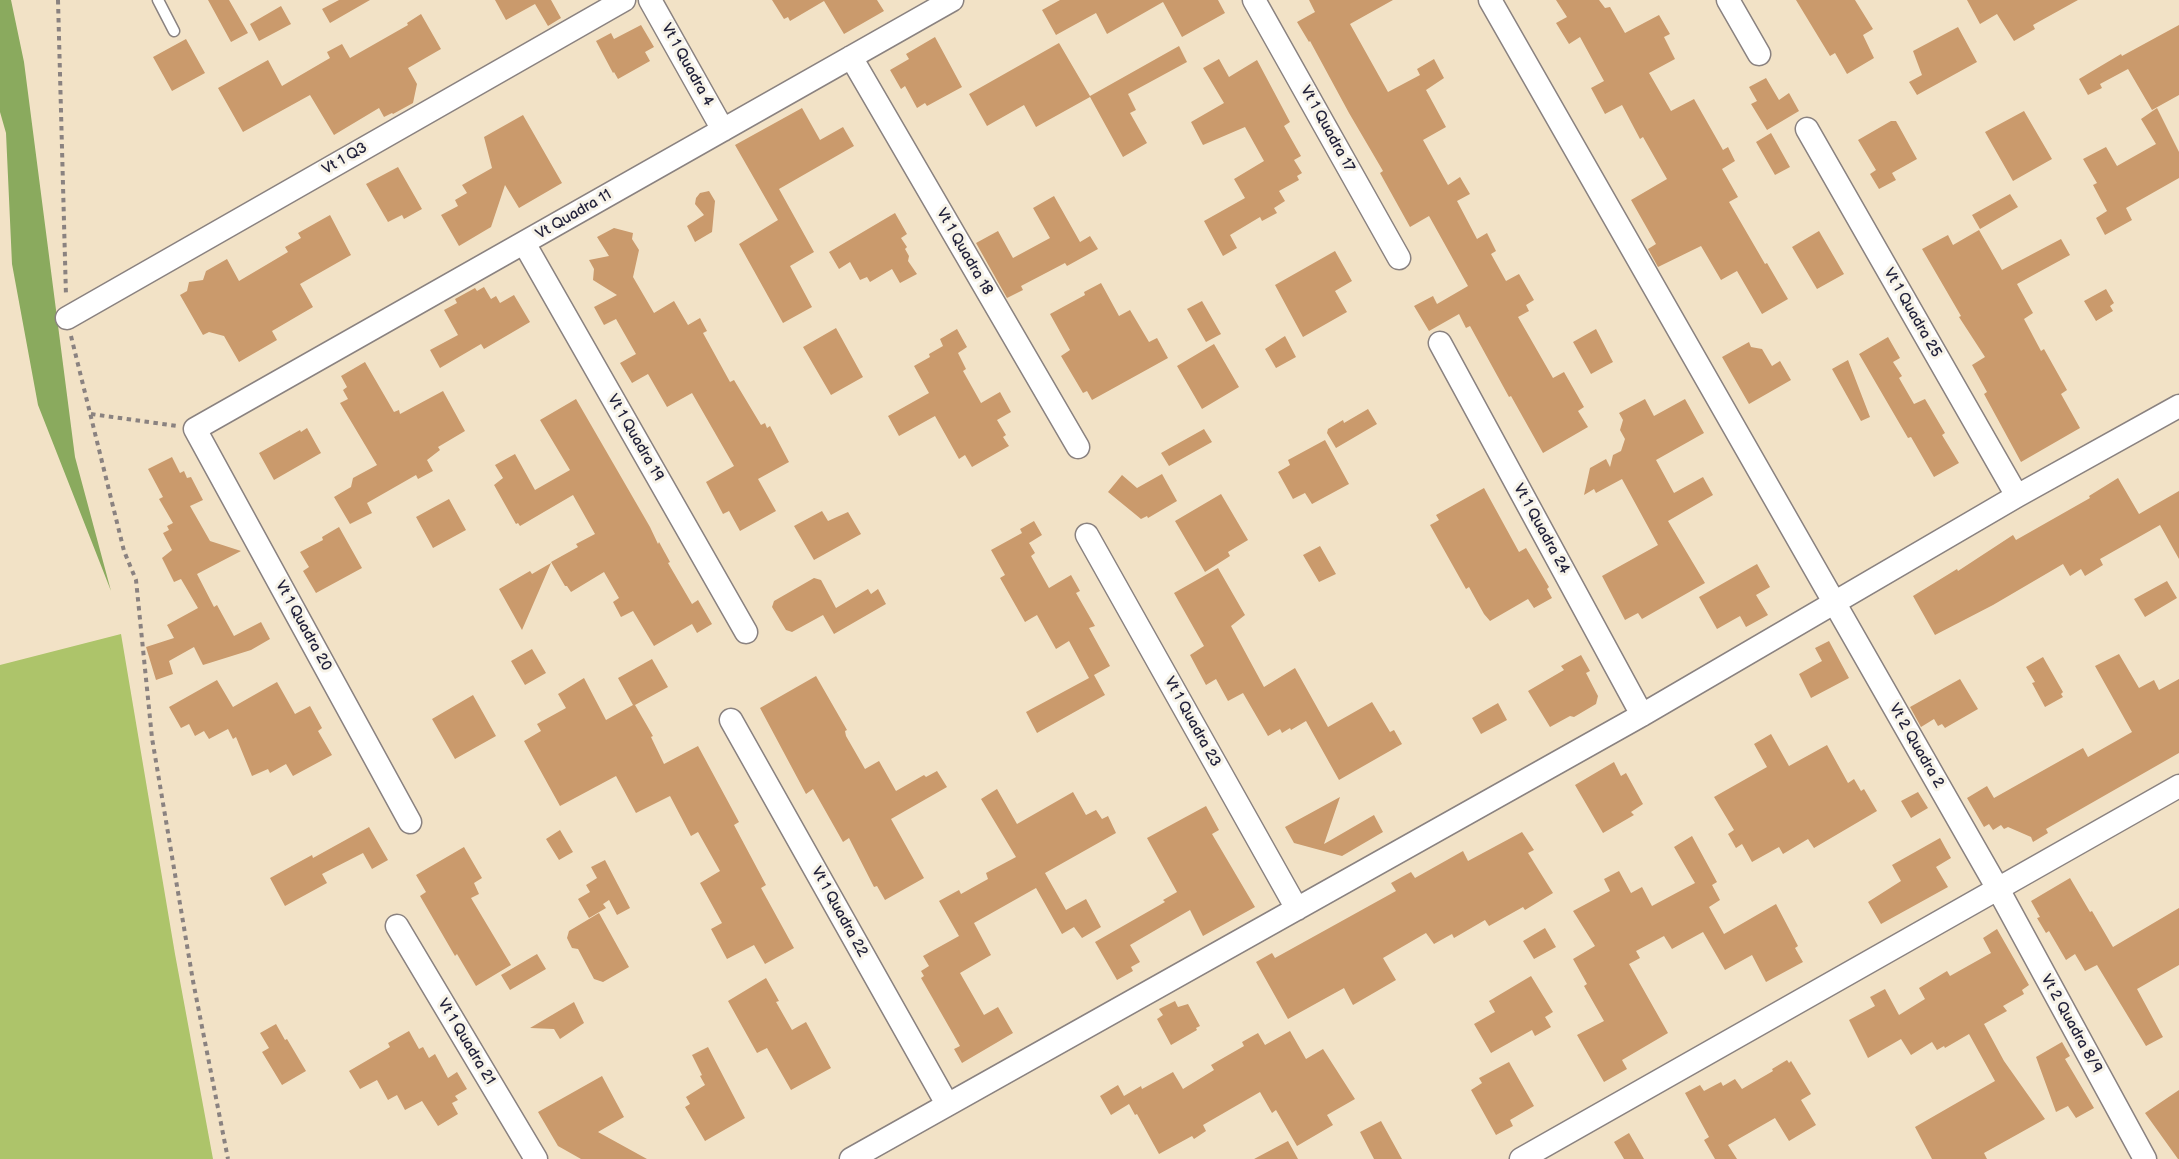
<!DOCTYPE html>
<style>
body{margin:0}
canvas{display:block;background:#f2e2c6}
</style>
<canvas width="2179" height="1159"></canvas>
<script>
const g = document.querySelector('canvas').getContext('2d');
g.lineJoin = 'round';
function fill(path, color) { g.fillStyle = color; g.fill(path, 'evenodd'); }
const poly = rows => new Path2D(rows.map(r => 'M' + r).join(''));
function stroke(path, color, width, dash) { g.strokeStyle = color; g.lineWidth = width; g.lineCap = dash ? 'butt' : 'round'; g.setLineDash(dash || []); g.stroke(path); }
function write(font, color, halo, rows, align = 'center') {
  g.font = font + ' "Balsamiq Sans",sans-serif'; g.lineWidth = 6; g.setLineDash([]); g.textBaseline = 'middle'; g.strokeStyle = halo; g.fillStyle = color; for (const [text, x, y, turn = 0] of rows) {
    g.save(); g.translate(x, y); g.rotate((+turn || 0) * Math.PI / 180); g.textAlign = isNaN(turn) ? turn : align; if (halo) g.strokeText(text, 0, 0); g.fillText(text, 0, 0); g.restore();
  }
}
const green = poly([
 [121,634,175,954,213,1159,0,1159,0,665]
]);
const forest = poly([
 [0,0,11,0,24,62,75,457,111,591,38,405,12,264,6,133,0,112]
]);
const building = poly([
 [208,0,229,0,248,33,231,42],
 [339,0,370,0,330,23,322,9],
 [495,0,551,0,561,18,548,26,535,4,506,20],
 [772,0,877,0,884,11,844,34,824,1,790,21,788,17,784,19],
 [1060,0,1218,0,1225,13,1182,37,1163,2,1107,34,1096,13,1056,35,1042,10],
 [1309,0,1393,0,1350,24,1388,92,1420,75,1417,69,1434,59,1444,78,1426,90,1446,127,1423,140,1448,185,1460,177,1470,194,1457,201,1477,239,1487,233,1496,251,1491,254,1506,281,1519,274,1534,300,1526,305,1529,311,1518,317,1553,378,1564,372,1584,407,1578,411,1588,427,1543,453,1511,396,1509,397,1470,326,1466,328,1459,314,1429,331,1414,306,1433,296,1437,304,1468,286,1429,216,1410,227,1380,173,1383,171,1349,113,1310,41,1309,42,1297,22,1315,12],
 [1556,0,1599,0,1605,8,1610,7,1625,33,1659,15,1670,34,1664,37,1675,59,1649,73,1671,111,1694,99,1723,150,1728,147,1735,161,1722,169,1738,197,1729,202,1765,264,1767,263,1788,299,1762,314,1737,271,1721,280,1701,246,1658,267,1648,249,1656,244,1631,200,1667,179,1643,137,1640,139,1622,105,1605,114,1591,88,1604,81,1580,37,1569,44,1556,23,1567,17],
 [1796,0,1855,0,1873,29,1863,35,1874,58,1847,74,1835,53,1830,56],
 [1967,0,2078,0,2033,25,2035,29,2014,41,1997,14,1980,24],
 [281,6,291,24,259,41,250,24],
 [421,14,441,49,408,68,417,84,413,103,393,114,392,113,384,117,379,108,334,135,310,95,243,132,218,88,268,60,282,86,330,58,327,52,342,44,350,58,408,25,407,23],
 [641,25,654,47,645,52,650,61,618,79,614,72,613,73,596,41,611,33,614,39],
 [2179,25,2179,95,2152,110,2128,69,2100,84,2102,88,2088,95,2079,79,2121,54,2122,56],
 [1958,27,1977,62,1917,95,1909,82,1922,75,1913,51],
 [935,37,962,87,927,106,925,103,917,108,905,86,901,89,890,70,909,59,906,54],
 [186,39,205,73,172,91,153,57],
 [1059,43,1090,96,1179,46,1187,62,1128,94,1136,110,1130,113,1147,143,1123,157,1090,97,1036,127,1024,105,987,126,969,94],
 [1219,59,1229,77,1257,60,1290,122,1284,126,1301,156,1294,160,1302,173,1297,176,1299,180,1279,191,1285,201,1274,208,1277,213,1262,221,1260,217,1230,235,1237,248,1223,256,1204,221,1245,198,1234,179,1264,161,1245,127,1203,145,1191,122,1224,103,1203,68],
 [1766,78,1779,100,1789,93,1799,111,1767,130,1751,104,1757,101,1749,87],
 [802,108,820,140,843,127,854,146,779,189,814,252,790,266,812,307,783,323,739,244,778,220,735,145],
 [2157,108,2179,152,2179,178,2126,208,2132,220,2105,235,2096,218,2107,211,2093,185,2097,183,2083,159,2106,147,2117,166,2156,144,2141,119],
 [2024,111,2052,159,2013,181,1985,132],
 [523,115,562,183,519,208,505,185,491,227,459,246,441,215,458,206,455,200,467,193,462,185,492,168,484,137],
 [1891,121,1896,121,1917,159,1892,173,1896,180,1879,189,1870,174,1876,170,1858,140],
 [1771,133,1790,167,1775,175,1756,142],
 [398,167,422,209,404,219,402,215,388,222,366,184],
 [709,191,715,201,712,232,695,242,687,226,704,215,695,204,696,198,700,193],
 [2010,194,2018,207,1980,229,1972,215],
 [1054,196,1080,242,1090,236,1098,249,1067,266,1065,263,1021,286,1023,290,1007,298,976,243,998,231,1013,258,1050,238,1033,208],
 [895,213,907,234,901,238,907,247,905,249,909,256,908,261,917,274,900,283,892,269,870,282,867,277,860,280,850,262,839,269,829,252],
 [330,215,351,255,300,284,313,307,272,331,277,340,239,362,224,336,209,332,203,335,180,295,187,291,189,282,203,280,206,271,227,259,239,281,288,252,285,247,301,238,298,233],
 [614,228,633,233,632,239,639,250,633,277,654,313,674,301,688,325,700,318,707,331,703,333,730,382,734,380,761,425,765,423,767,428,770,426,789,462,758,479,776,511,740,531,729,511,723,514,706,482,734,466,692,393,667,407,648,374,632,383,620,363,636,354,616,319,604,325,594,307,617,295,593,280,594,269,589,260,609,256,597,237],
 [1979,230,2002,270,2061,239,2070,255,2017,284,2033,313,2024,319,2041,351,2044,349,2067,390,2061,394,2080,428,2021,462,1984,394,1987,392,1972,365,1985,357,1959,317,1961,316,1922,249,1948,235,1953,245],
 [1819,231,1844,274,1817,289,1792,247],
 [1335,251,1352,281,1335,291,1347,312,1303,337,1275,285],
 [1101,283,1119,316,1130,310,1149,342,1157,338,1168,358,1092,400,1087,391,1083,393,1061,356,1070,350,1050,314,1085,295,1084,292],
 [484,287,491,299,496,296,500,303,514,295,530,322,484,349,481,344,440,368,430,350,458,335,444,310,457,303,455,299,475,288,477,291],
 [2106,289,2114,303,2110,306,2113,311,2096,321,2084,301],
 [1202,301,1221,334,1206,342,1187,309],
 [836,328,863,377,831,395,803,347],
 [957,329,967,347,958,353,966,369,963,371,981,403,1000,392,1011,412,997,420,1006,435,1003,437,1009,446,972,467,965,455,959,459,935,416,899,436,888,416,929,393,914,366,930,357,929,354,943,346,940,339],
 [1596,329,1613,362,1591,374,1573,342],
 [1285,336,1296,357,1276,368,1265,349],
 [1888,337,1900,358,1893,362,1902,376,1899,378,1914,404,1925,399,1945,433,1942,435,1959,463,1934,477,1911,437,1908,438,1859,354],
 [1749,342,1751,347,1762,349,1772,366,1780,361,1791,380,1749,404,1722,357],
 [1214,344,1239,387,1202,409,1177,366],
 [1848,360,1870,417,1861,421,1832,369],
 [365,362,394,412,399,410,400,414,443,391,465,431,438,447,440,450,427,460,433,471,418,479,416,475,367,503,372,513,350,524,334,497,351,487,353,478,377,465,340,403,348,399,343,390,347,387,341,376],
 [576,399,650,527,658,544,659,542,670,562,668,563,692,604,698,600,712,624,697,633,692,624,654,646,633,611,621,617,613,602,619,598,604,572,571,592,567,586,565,586,551,562,578,547,576,544,595,534,573,495,520,526,518,523,516,524,494,485,503,478,495,465,515,454,535,490,570,470,540,420],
 [1645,399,1654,416,1685,399,1704,433,1656,460,1674,493,1703,477,1713,495,1668,521,1705,583,1642,619,1638,613,1625,620,1602,576,1658,545,1622,479,1596,493,1594,489,1584,495,1590,468,1606,459,1610,467,1613,455,1621,451,1625,439,1620,430,1623,420,1619,413],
 [1368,409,1377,424,1336,448,1327,433,1328,429,1343,420,1344,423],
 [307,428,321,453,274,480,259,453,300,430,301,432],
 [1204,429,1212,442,1169,466,1161,453],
 [1325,440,1349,484,1312,504,1305,493,1293,499,1278,472,1290,465,1288,460],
 [172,457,180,473,184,471,187,478,191,477,203,500,190,506,210,541,241,551,197,574,214,607,217,605,234,636,261,622,270,639,251,650,203,665,194,647,169,661,173,674,156,680,146,647,174,638,167,625,198,608,181,579,174,582,162,558,172,550,163,533,169,530,167,526,173,523,159,499,163,497,148,469],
 [1162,474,1177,501,1148,518,1147,516,1141,519,1108,492,1122,475,1137,488],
 [2118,478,2139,514,2179,491,2179,559,2160,525,2100,559,2103,565,2085,576,2081,569,2070,576,2063,564,1993,605,1935,635,1913,596,1957,569,1958,571,2013,535,2016,540,2090,498,2089,496],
 [1484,488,1519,552,1526,548,1549,587,1547,589,1552,598,1534,608,1528,599,1490,621,1484,614,1469,587,1466,589,1430,525,1439,520,1436,515],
 [1221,494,1248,540,1228,552,1230,556,1205,572,1175,521],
 [449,499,466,530,433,548,416,517],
 [822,511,828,521,848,512,861,534,814,560,794,526],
 [1034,521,1042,535,1029,543,1035,553,1031,556,1049,588,1071,575,1080,591,1076,593,1095,626,1089,628,1110,666,1094,675,1105,695,1037,733,1026,712,1089,678,1069,641,1056,649,1037,615,1025,622,1000,578,1005,575,991,550,1022,533,1020,529],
 [339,527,362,568,316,593,303,571,309,567,300,552,323,540,322,537],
 [1320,546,1336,574,1319,582,1303,555],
 [551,563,522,630,499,589,530,571,532,574],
 [1757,564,1770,587,1756,595,1768,615,1746,627,1740,616,1717,629,1699,597],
 [1218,568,1245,615,1231,626,1264,687,1295,668,1328,727,1372,702,1390,732,1394,730,1402,744,1339,780,1306,721,1291,730,1290,728,1282,733,1280,729,1268,736,1243,693,1228,701,1216,679,1206,685,1190,655,1204,646,1174,593],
 [814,578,821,580,836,608,868,589,871,594,878,589,886,604,834,634,823,615,792,632,786,630,772,607,774,601],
 [2167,581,2177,598,2145,617,2134,599],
 [1829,641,1849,678,1811,698,1799,674,1822,661,1815,648],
 [532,649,546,673,525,685,511,661],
 [2119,654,2139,688,2154,680,2159,690,2179,679,2179,753,2046,829,2048,833,2033,842,2031,837,2008,827,2004,829,2001,825,1993,830,1989,824,1984,827,1967,798,1987,786,1994,798,2083,748,2088,757,2132,732,2095,666],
 [1581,655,1590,671,1586,673,1598,696,1596,704,1574,717,1570,716,1550,727,1528,691,1564,670,1561,666],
 [2043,657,2063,692,2061,694,2063,697,2045,707,2032,683,2035,682,2026,667],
 [652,659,668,687,635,705,653,736,651,737,664,764,698,746,739,822,734,825,766,885,761,888,794,948,765,964,754,945,727,959,711,929,722,923,700,883,720,871,698,832,691,836,670,796,636,813,616,776,560,806,524,741,541,731,537,724,566,708,558,694,584,678,606,720,633,705,618,678],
 [816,676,847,730,845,731,846,736,865,769,879,761,896,791,924,775,926,777,937,771,947,787,891,819,924,878,885,900,877,886,874,887,849,838,843,842,813,789,806,794,760,708],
 [1960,679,1978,709,1945,728,1942,724,1938,726,1934,719,1921,727,1910,707],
 [217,680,233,707,277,682,295,714,310,706,322,728,318,731,332,755,293,776,286,764,270,773,268,769,252,776,236,737,233,739,228,729,209,739,204,731,195,736,189,724,181,728,169,707],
 [473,695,496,736,455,759,432,719],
 [1498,703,1507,720,1481,734,1472,718],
 [1771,734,1789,766,1827,745,1848,783,1854,779,1861,791,1864,789,1877,811,1814,848,1808,839,1783,854,1779,847,1752,862,1742,844,1736,848,1728,834,1734,830,1714,797,1767,767,1754,744],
 [1614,762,1621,776,1626,773,1643,804,1631,812,1634,815,1603,833,1575,785],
 [997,789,1017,824,1073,792,1086,815,1096,810,1102,819,1108,816,1116,833,1045,873,1066,910,1086,899,1101,927,1082,938,1074,927,1062,934,1036,888,974,923,991,955,960,973,984,1015,998,1007,1013,1033,962,1063,954,1049,960,1046,921,978,924,976,921,971,929,966,923,956,959,936,939,901,959,890,961,894,988,879,986,873,1016,857,981,799],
 [1918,792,1928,808,1911,818,1901,801],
 [1340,797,1324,844,1374,815,1383,832,1342,856,1294,843,1285,827],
 [1206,806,1219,830,1212,834,1255,907,1203,936,1190,910,1130,945,1140,962,1131,967,1133,971,1117,980,1095,942,1165,902,1163,900,1177,892,1147,838],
 [369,827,388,860,372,869,363,853,322,874,327,883,285,906,270,878,312,855,313,858],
 [560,830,573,852,559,860,546,839],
 [1522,832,1534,850,1528,853,1553,893,1525,910,1523,907,1489,926,1485,920,1454,938,1452,934,1434,944,1426,933,1383,958,1396,980,1353,1005,1344,988,1288,1019,1256,962,1272,953,1275,958,1396,891,1391,883,1411,872,1415,878,1463,851,1468,861],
 [1692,836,1717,882,1712,885,1720,900,1709,907,1724,934,1776,904,1798,946,1795,948,1803,962,1766,982,1752,955,1725,970,1703,932,1672,949,1664,936,1636,951,1640,958,1629,964,1668,1033,1622,1060,1627,1069,1604,1082,1577,1035,1604,1021,1584,986,1587,984,1573,959,1595,946,1573,911,1610,891,1604,879,1619,871,1631,893,1642,887,1652,906,1695,883,1674,847],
 [1940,838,1951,858,1936,867,1948,887,1881,924,1868,902,1901,881,1892,865],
 [464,847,482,878,474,883,479,894,471,898,511,965,476,986,457,954,455,956,420,896,426,892,416,875],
 [605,860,630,908,617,915,609,900,603,904,606,908,589,918,578,899,590,892,586,885,597,878,591,867],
 [2070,878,2090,912,2092,911,2113,947,2179,908,2179,965,2137,989,2163,1037,2146,1046,2097,965,2085,971,2075,954,2066,960,2049,931,2046,933,2037,918,2040,917,2031,901],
 [599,913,629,967,603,982,594,979,578,949,572,948,567,938,569,931],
 [1545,928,1556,947,1534,959,1523,941],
 [1997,929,2029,985,2022,990,2024,994,2003,1006,2007,1011,1984,1024,2004,1061,2045,1119,1984,1153,1987,1159,1932,1159,1915,1127,1995,1081,1969,1034,1945,1048,1944,1046,1937,1050,1932,1042,1911,1055,1901,1039,1868,1058,1849,1020,1875,1006,1870,997,1885,989,1899,1015,1925,999,1919,988,1947,971,1950,976,1991,953,1983,938],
 [537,954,546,969,510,990,501,975],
 [1531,976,1553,1012,1545,1017,1551,1027,1535,1036,1532,1030,1491,1053,1474,1024,1495,1012,1489,1001],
 [766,978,779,1001,776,1002,792,1030,806,1022,831,1068,791,1090,767,1048,757,1053,728,1001],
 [1175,1001,1178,1007,1188,1004,1200,1026,1196,1028,1197,1030,1171,1045,1157,1019,1163,1015,1159,1009],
 [574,1002,584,1023,560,1039,554,1029,530,1028],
 [276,1024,285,1040,287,1039,306,1071,282,1085,262,1052,269,1048,260,1033],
 [409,1031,419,1049,423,1047,429,1058,435,1054,448,1078,457,1072,467,1089,455,1096,458,1100,452,1103,458,1114,438,1126,422,1101,405,1110,397,1095,388,1100,377,1080,360,1089,349,1071,390,1047,388,1043],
 [1290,1031,1306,1059,1323,1049,1355,1099,1327,1115,1333,1125,1297,1146,1276,1110,1272,1113,1260,1092,1203,1125,1206,1131,1194,1139,1192,1136,1159,1154,1137,1114,1135,1115,1129,1104,1111,1115,1100,1096,1118,1085,1124,1096,1141,1086,1142,1089,1173,1072,1183,1089,1214,1070,1211,1065,1244,1046,1242,1042,1258,1033,1265,1045],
 [2062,1042,2070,1056,2065,1059,2094,1108,2076,1118,2068,1106,2056,1112,2036,1057],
 [708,1047,745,1118,705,1141,685,1107,690,1104,686,1097,705,1085,700,1076,702,1075,692,1055],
 [1787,1060,1789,1063,1791,1061,1811,1094,1801,1100,1816,1125,1789,1141,1775,1118,1728,1145,1737,1159,1715,1159,1704,1140,1709,1137,1685,1093,1700,1085,1704,1091,1721,1082,1723,1086,1735,1079,1742,1089,1773,1071,1772,1069],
 [1509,1062,1534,1106,1510,1120,1513,1126,1496,1135,1471,1090,1482,1083,1479,1078],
 [602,1076,624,1117,598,1132,647,1159,581,1159,558,1146,538,1112],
 [2179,1090,2179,1159,2178,1159,2145,1113],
 [1381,1121,1402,1159,1374,1159,1360,1132],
 [1629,1133,1644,1159,1624,1159,1614,1142],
 [1288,1141,1298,1159,1254,1159]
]);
const path = poly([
 [58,0,66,296],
 [71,336,124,551,136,580,152,738,193,981,228,1159],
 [91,414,177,426]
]);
const service = poly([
 [158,0,174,31]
]);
const minor = poly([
 [650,0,723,130],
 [1254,0,1399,258],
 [1490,0,1998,889,2145,1159],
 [1728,0,1759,54],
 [851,57,1078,447],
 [1807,129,2017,496],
 [524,243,746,632],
 [67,318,624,0],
 [1440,343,1642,715],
 [1087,535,1297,909],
 [731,720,947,1104],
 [410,822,195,429,952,0],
 [397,926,536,1159],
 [851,1159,1642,715,2017,496,2179,406],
 [1521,1159,2179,786]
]);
const streetNames = [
 ["Vt 1 Quadra 4",687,65,61],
 ["Vt 1 Quadra 17",1327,129,61],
 ["Vt 1 Q3",345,159,-30],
 ["Vt Quadra 11",574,215,-30],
 ["Vt 1 Quadra 18",964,252,60],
 ["Vt 1 Quadra 25",1912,313,60],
 ["Vt 1 Quadra 19",635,438,60],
 ["Vt 1 Quadra 24",1541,529,61],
 ["Vt 1 Quadra 20",303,626,61],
 ["Vt 1 Quadra 23",1192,722,61],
 ["Vt 2 Quadra 2",1916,746,60],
 ["Vt 1 Quadra 22",839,912,61],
 ["Vt 2 Quadra 8/9",2071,1024,61],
 ["Vt 1 Quadra 21",466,1042,59]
];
fill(green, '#adc46a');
fill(forest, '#8aaa5e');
fill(building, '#ca9a6c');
stroke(service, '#8a8280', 13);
stroke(minor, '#8a8280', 25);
stroke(path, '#8a8280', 4, [4.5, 4.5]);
stroke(service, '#fff', 10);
stroke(minor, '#fff', 22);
write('15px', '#22223b', '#f7f3e8', streetNames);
</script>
